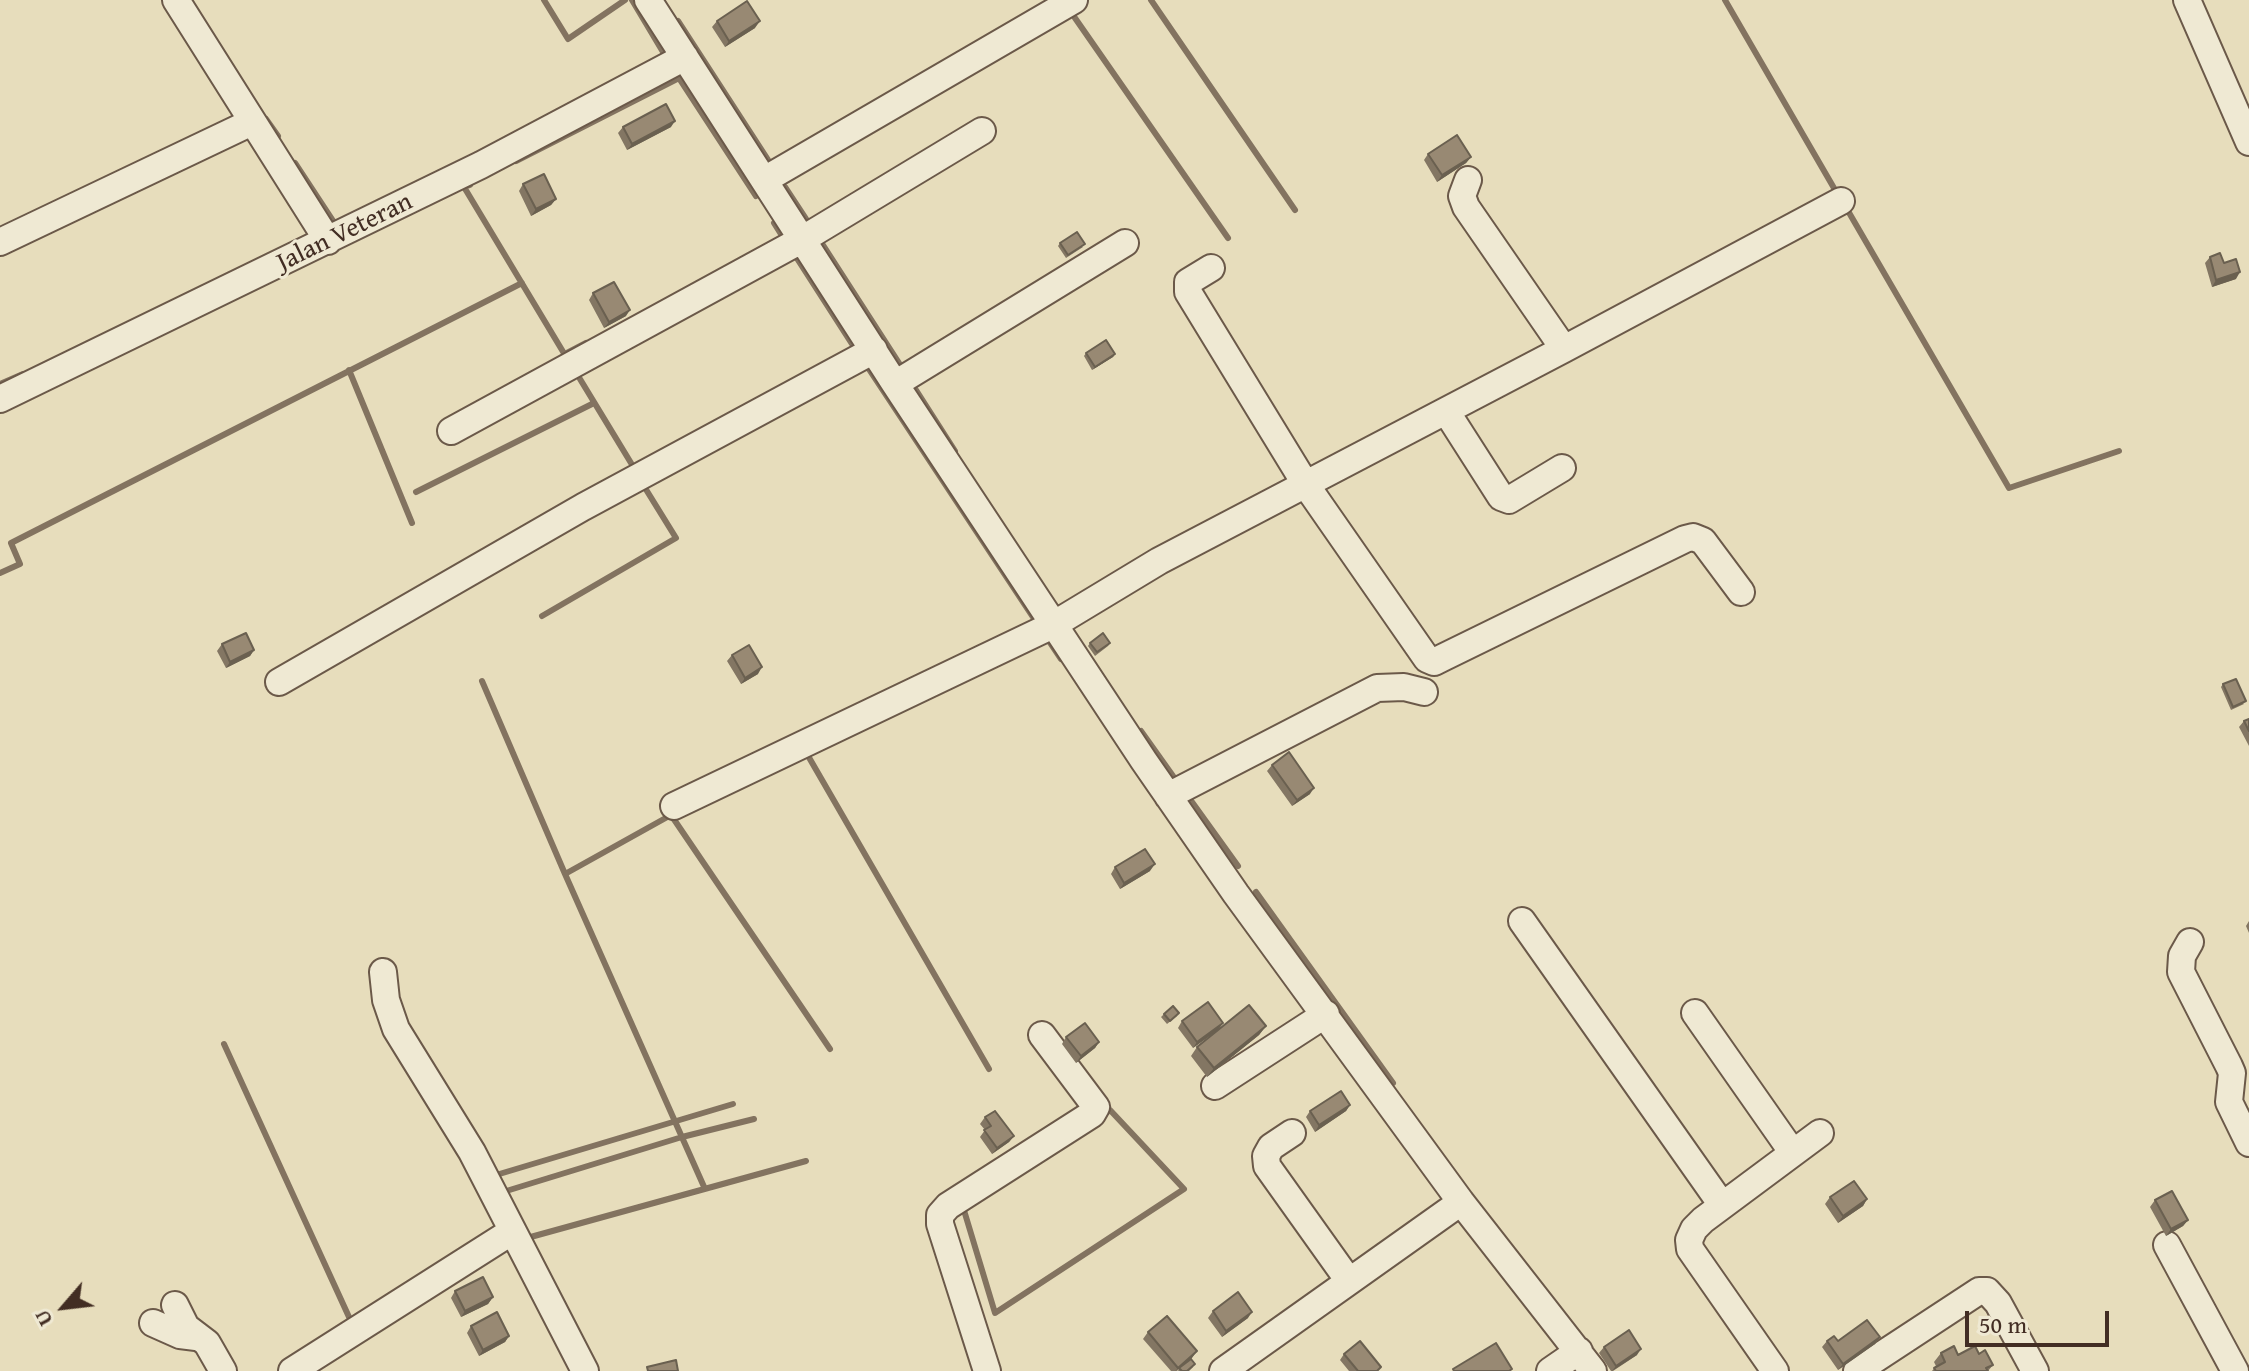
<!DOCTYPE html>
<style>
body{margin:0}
#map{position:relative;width:2249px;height:1371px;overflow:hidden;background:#e7ddbc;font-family:"Gentium Book Plus",serif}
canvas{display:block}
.north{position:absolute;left:24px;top:1267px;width:80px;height:80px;-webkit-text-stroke:6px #efe9d3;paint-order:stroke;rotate:242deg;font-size:22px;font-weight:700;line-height:32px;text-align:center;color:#422d23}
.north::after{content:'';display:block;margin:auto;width:28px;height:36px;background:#422d23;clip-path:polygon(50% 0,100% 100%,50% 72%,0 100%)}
.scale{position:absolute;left:1965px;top:1311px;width:144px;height:36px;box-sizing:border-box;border:4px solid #422d23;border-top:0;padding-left:10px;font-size:24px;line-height:28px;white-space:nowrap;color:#422d23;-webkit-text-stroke:6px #efe9d3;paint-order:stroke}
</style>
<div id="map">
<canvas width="2249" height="1371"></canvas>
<div class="north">U</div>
<div class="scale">50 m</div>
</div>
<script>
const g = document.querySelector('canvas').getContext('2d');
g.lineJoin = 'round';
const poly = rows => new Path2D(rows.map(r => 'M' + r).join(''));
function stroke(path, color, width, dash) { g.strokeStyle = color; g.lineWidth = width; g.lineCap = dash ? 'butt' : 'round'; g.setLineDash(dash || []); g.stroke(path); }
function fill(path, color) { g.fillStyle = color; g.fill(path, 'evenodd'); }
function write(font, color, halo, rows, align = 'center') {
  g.font = font + ' "Gentium Book Plus",serif'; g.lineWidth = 6; g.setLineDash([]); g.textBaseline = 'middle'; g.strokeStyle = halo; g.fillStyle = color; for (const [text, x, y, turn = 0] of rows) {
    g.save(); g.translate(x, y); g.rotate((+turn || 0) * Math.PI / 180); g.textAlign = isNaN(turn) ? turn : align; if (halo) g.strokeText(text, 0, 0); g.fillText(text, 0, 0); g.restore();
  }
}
const stream = poly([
 [544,0,568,39,625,0],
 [632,0,666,57],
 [1151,0,1295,210],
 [1725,0,1838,195],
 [1075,18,1228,238],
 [678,21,768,160],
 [266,119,278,136],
 [516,161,679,78,756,196],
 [295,163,335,224],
 [470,185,464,187,565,355],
 [785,187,806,219],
 [1844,204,2009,488,2119,451],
 [774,223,784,239],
 [823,245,899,363],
 [798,260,852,344],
 [565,354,586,343],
 [865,363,1033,617],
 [349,370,412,523],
 [580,379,631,463],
 [0,384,23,374],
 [916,390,955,451],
 [416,492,594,403],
 [0,573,20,564,11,543,522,283],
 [542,616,676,538,642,483],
 [1045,635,1061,659],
 [482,681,565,874],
 [1141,731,1173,776],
 [802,756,807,754,989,1069],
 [1192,802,1238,866],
 [1256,892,1393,1083],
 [224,1044,349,1317],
 [496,1175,733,1104],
 [705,1189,565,874,671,815,830,1049],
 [504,1194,503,1192,682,1137,754,1119],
 [963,1207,995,1313,1184,1189,1110,1110,1103,1115],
 [527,1238,806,1161]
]);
const minor = poly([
 [176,0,328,241],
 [648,0,895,384,1144,761,1236,894,1461,1202,1593,1371],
 [2187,0,2249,142],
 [766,179,1074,0],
 [1468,180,1462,196,1466,207,1564,349],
 [0,242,252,122],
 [1211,268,1188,282,1188,292,1306,485,1427,659,1434,662,1444,657,1685,539,1693,537,1703,541,1741,592],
 [895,384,1125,243],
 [0,399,481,165,685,57],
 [1446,411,1501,497,1509,500,1562,468],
 [451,431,803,239,982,131],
 [279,682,583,507,874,350],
 [1168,796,1377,688,1404,687,1424,692],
 [674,806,1053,625,1159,561,1564,349,1841,201],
 [1522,921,1722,1205],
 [2190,942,2182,956,2181,972,2229,1066,2232,1073,2229,1102,2249,1143],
 [383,972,386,1000,396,1029,472,1152,585,1371],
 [1695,1013,1793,1153],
 [1215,1086,1326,1014],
 [1292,1133,1271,1147,1266,1156,1267,1166,1349,1281],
 [2167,1245,2235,1371],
 [175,1305,186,1327,207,1343,223,1371],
 [153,1323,180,1335,196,1337],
 [292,1371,511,1232],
 [987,1371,940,1224,940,1215,948,1206,1092,1114,1096,1107,1042,1035],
 [1223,1371,1461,1202],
 [1550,1371,1579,1351],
 [1775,1371,1690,1249,1689,1240,1694,1229,1703,1220,1820,1133],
 [1857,1371,1979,1291,1987,1291,1998,1303,2035,1371]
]);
const wall = poly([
 [717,21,755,28,725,47,712,27],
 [623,127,671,127,627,150,618,133],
 [1428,154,1471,157,1466,163,1437,182,1424,160],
 [523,184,556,199,551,205,531,216,519,191],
 [1060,243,1083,247,1066,258,1058,246],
 [2210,257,2224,263,2236,279,2212,287,2205,263],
 [593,293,626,316,604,328,589,300],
 [1086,353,1115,354,1113,357,1092,370,1084,356],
 [1090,643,1110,643,1108,646,1095,656,1088,646],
 [222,644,254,650,250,656,226,668,217,651],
 [732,655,758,674,741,684,727,661],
 [2223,684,2244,704,2231,710,2221,687],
 [2249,719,2249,746,2239,727,2244,721],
 [1272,765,1310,794,1292,806,1267,771],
 [1115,867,1150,871,1120,889,1111,874],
 [2249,921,2249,933,2246,926],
 [1164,1014,1177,1016,1167,1024,1161,1017],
 [1182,1021,1223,1023,1218,1030,1193,1048,1178,1028],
 [1266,1026,1259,1035,1207,1077,1191,1056,1197,1047],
 [1066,1037,1099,1042,1095,1048,1076,1063,1062,1044],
 [1350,1105,1346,1111,1315,1132,1306,1117,1310,1111],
 [985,1117,1014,1136,1009,1142,992,1154,980,1137,985,1130,980,1124],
 [1830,1197,1867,1199,1863,1206,1838,1223,1825,1204],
 [2155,1200,2188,1220,2183,1226,2166,1236,2150,1207],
 [455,1291,493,1297,488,1304,461,1317,451,1298],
 [1213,1311,1248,1318,1222,1337,1208,1318],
 [471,1326,509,1336,505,1342,479,1356,467,1333],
 [1148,1332,1192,1358,1190,1360,1193,1367,1189,1371,1178,1371,1179,1369,1177,1371,1171,1371,1143,1339],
 [1880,1337,1875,1344,1838,1370,1822,1347,1827,1341],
 [1604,1347,1637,1355,1613,1371,1611,1371,1599,1353],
 [1941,1353,1958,1355,1979,1354,1993,1365,1988,1371,1932,1371,1936,1366,1934,1362],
 [1344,1354,1379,1371,1349,1371,1340,1360]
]);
const shadedWall = poly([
 [760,21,755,28,725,47,729,41],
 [675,121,671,127,627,150,632,144],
 [1471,157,1466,163,1437,182,1442,175],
 [556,199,551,205,531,216,536,209],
 [2240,272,2236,279,2212,287,2216,280],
 [630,310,626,316,604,328,609,322],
 [1115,354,1113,357,1092,370,1095,367],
 [254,650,250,656,226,668,230,662],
 [762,667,758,674,741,684,745,678],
 [1314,788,1310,794,1292,806,1297,800],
 [1155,864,1150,871,1120,889,1124,883],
 [1223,1023,1218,1030,1193,1048,1197,1042],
 [1266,1026,1259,1035,1207,1077,1214,1068],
 [1099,1042,1095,1048,1076,1063,1081,1056],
 [1350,1105,1346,1111,1315,1132,1319,1125],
 [1014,1136,1009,1142,992,1154,997,1148],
 [1867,1199,1863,1206,1838,1223,1843,1216],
 [2188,1220,2183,1226,2166,1236,2171,1229],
 [493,1297,488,1304,461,1317,465,1311],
 [1252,1312,1248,1318,1222,1337,1226,1331],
 [509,1336,505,1342,479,1356,483,1350],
 [1880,1337,1875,1344,1838,1370,1843,1364],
 [1641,1349,1637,1355,1612,1371,1616,1366],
 [1197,1351,1192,1358,1175,1371,1178,1368]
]);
const building = poly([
 [747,1,760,21,729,41,717,21,747,1],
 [666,104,675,121,632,144,623,127,666,104],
 [1457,135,1471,157,1442,175,1428,154,1457,135],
 [544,174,556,199,536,209,523,184,544,174],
 [1077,232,1085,244,1068,255,1060,243,1077,232],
 [2220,253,2224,263,2236,259,2240,272,2216,280,2210,257,2220,253],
 [614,282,630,310,609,322,593,293,614,282],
 [1106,340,1115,354,1095,367,1086,353,1106,340],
 [246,633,254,650,230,662,222,644,246,633],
 [1103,633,1110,643,1097,652,1090,643,1103,633],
 [749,645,762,667,745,678,732,655,749,645],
 [2236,679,2246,701,2233,707,2223,684,2236,679],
 [2249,719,2249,731,2244,721,2249,719],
 [1289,752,1314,788,1297,800,1272,765,1289,752],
 [1145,849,1155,864,1124,883,1115,867,1145,849],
 [1208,1002,1223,1023,1197,1042,1182,1021,1208,1002],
 [1249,1005,1266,1026,1214,1068,1197,1047,1249,1005],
 [1173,1006,1179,1013,1170,1021,1164,1014,1173,1006],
 [1085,1023,1099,1042,1081,1056,1066,1037,1085,1023],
 [1341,1091,1350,1105,1319,1125,1310,1111,1341,1091],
 [995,1111,1014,1136,997,1148,984,1130,991,1126,985,1117,995,1111],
 [1854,1181,1867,1199,1843,1216,1830,1197,1854,1181],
 [2172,1191,2188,1220,2171,1229,2155,1200,2172,1191],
 [483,1277,493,1297,465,1311,455,1291,483,1277],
 [1238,1292,1252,1312,1226,1331,1213,1311,1238,1292],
 [497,1312,509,1336,483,1350,471,1326,497,1312],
 [1167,1316,1197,1351,1178,1368,1148,1332,1167,1316],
 [1867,1320,1880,1337,1843,1364,1827,1341,1834,1336,1838,1341,1867,1320],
 [1629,1330,1641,1349,1616,1366,1604,1347,1629,1330],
 [1360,1341,1381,1367,1377,1371,1358,1371,1344,1354,1360,1341],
 [1496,1343,1512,1369,1509,1371,1454,1371,1453,1369,1496,1343],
 [1954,1346,1958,1355,1975,1346,1979,1354,1985,1350,1993,1365,1986,1368,1988,1371,1936,1371,1934,1368,1945,1362,1941,1353,1954,1346],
 [1191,1359,1195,1364,1187,1371,1182,1371,1179,1368,1191,1359],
 [676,1360,678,1371,648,1371,647,1367,676,1360]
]);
const streetNames = [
 ["Jalan Veteran",345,233,-26]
];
stroke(stream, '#837360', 6);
stroke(minor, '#6b5949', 30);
stroke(minor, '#efe9d3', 26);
fill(wall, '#837663');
fill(shadedWall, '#6a6050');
fill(building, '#988973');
stroke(building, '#6a6050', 2);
write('26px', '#422d23', '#efe9d3', streetNames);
</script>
